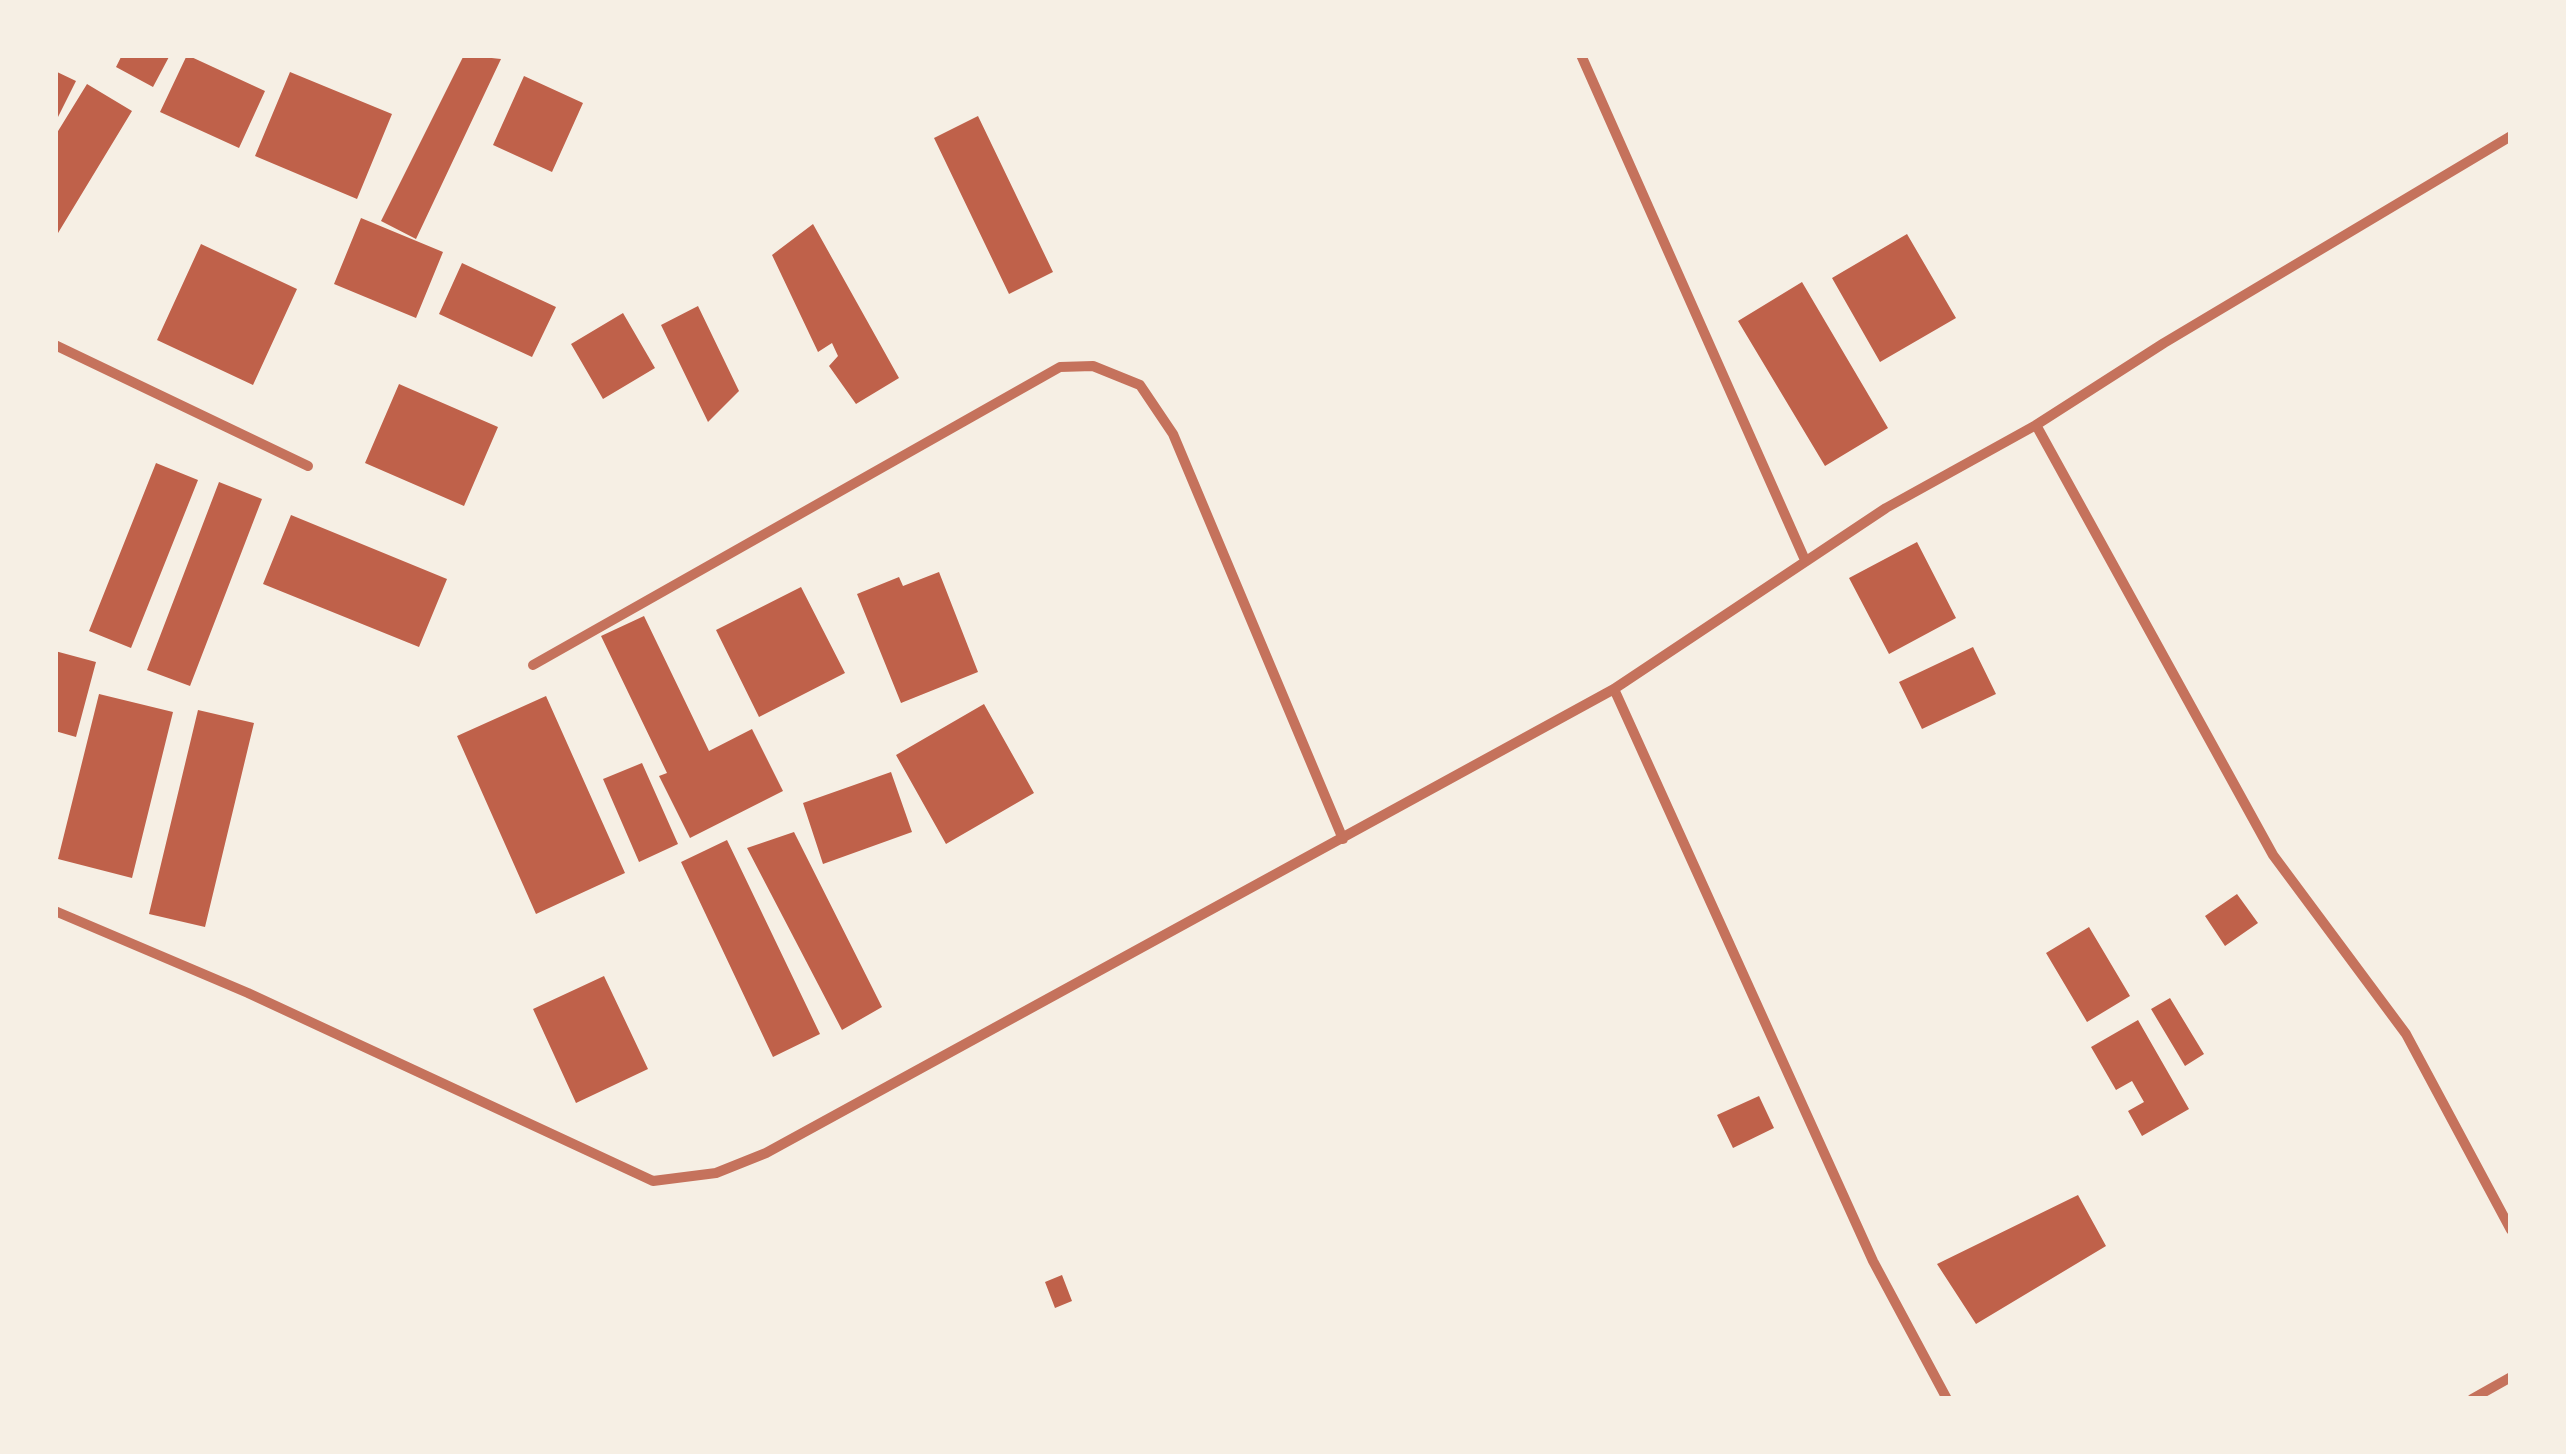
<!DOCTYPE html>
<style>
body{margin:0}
#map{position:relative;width:2566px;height:1454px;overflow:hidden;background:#f6efe4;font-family:Overpass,sans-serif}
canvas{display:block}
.frame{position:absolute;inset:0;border:58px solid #f6efe4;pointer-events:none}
</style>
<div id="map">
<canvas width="2566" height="1454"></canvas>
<div class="frame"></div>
</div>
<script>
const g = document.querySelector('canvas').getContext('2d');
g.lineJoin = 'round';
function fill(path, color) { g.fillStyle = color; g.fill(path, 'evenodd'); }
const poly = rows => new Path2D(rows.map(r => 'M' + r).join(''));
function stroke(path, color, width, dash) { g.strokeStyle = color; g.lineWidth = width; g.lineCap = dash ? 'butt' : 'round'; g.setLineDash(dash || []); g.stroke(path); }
const building = poly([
 [122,55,170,55,153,87,116,67],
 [187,55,265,91,239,148,160,112],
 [464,55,501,59,416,239,381,221],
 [55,71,76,81,55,123],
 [290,72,392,114,357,199,255,156],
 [524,76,583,103,552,172,493,145],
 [87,84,132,111,55,238,55,136],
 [978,116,1053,272,1009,294,934,138],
 [361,218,443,252,416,318,334,284],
 [813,224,899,378,856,404,829,366,838,356,832,343,818,352,772,255],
 [1907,234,1956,318,1880,362,1832,278],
 [201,244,297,289,253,385,157,340],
 [462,263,556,307,532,357,439,314],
 [1802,282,1888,428,1825,466,1738,321],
 [698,306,739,391,708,422,661,325],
 [623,313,655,368,603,399,571,344],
 [399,384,498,427,464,506,365,463],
 [156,463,198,480,131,648,89,631],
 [219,482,262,499,190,686,147,670],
 [291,515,447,579,419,647,263,584],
 [1917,542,1956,618,1889,654,1849,578],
 [939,572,978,672,901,703,857,594,899,577,903,586],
 [801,587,845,673,759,717,716,630],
 [644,616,709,751,752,729,783,791,690,838,659,776,667,773,601,636],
 [1973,647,1996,694,1922,729,1899,682],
 [55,651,96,662,76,737,55,731],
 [99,694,173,712,132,878,58,859],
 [546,696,625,873,536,914,457,736],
 [984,704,1034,793,946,844,896,755],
 [198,710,254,723,205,927,149,914],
 [642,763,678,844,639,862,603,779],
 [891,772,912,832,823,864,803,803],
 [794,832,882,1007,842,1030,747,848],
 [727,840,820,1034,773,1057,681,862],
 [2237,894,2258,923,2225,946,2205,916],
 [2089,927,2130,996,2087,1022,2046,953],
 [604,976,648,1069,576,1103,533,1009],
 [2170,998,2204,1054,2185,1066,2151,1009],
 [2138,1020,2189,1109,2142,1136,2128,1111,2144,1102,2132,1081,2116,1090,2091,1047],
 [1759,1096,1774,1128,1733,1148,1717,1115],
 [2078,1195,2106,1246,1976,1324,1937,1264],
 [1062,1275,1072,1301,1055,1308,1045,1282]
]);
const minor = poly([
 [1581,55,1805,560],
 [55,345,308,466],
 [2036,425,2273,855,2406,1034,2511,1230],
 [533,665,1060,367,1093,366,1140,385,1173,434,1343,839],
 [1614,689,1873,1261,1947,1399],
 [55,911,248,993,653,1181,716,1173,766,1153,1614,689,1886,508,2036,425,2164,343,2511,136],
 [2472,1399,2511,1377]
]);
fill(building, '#bf614a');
stroke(minor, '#c5725c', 10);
</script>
